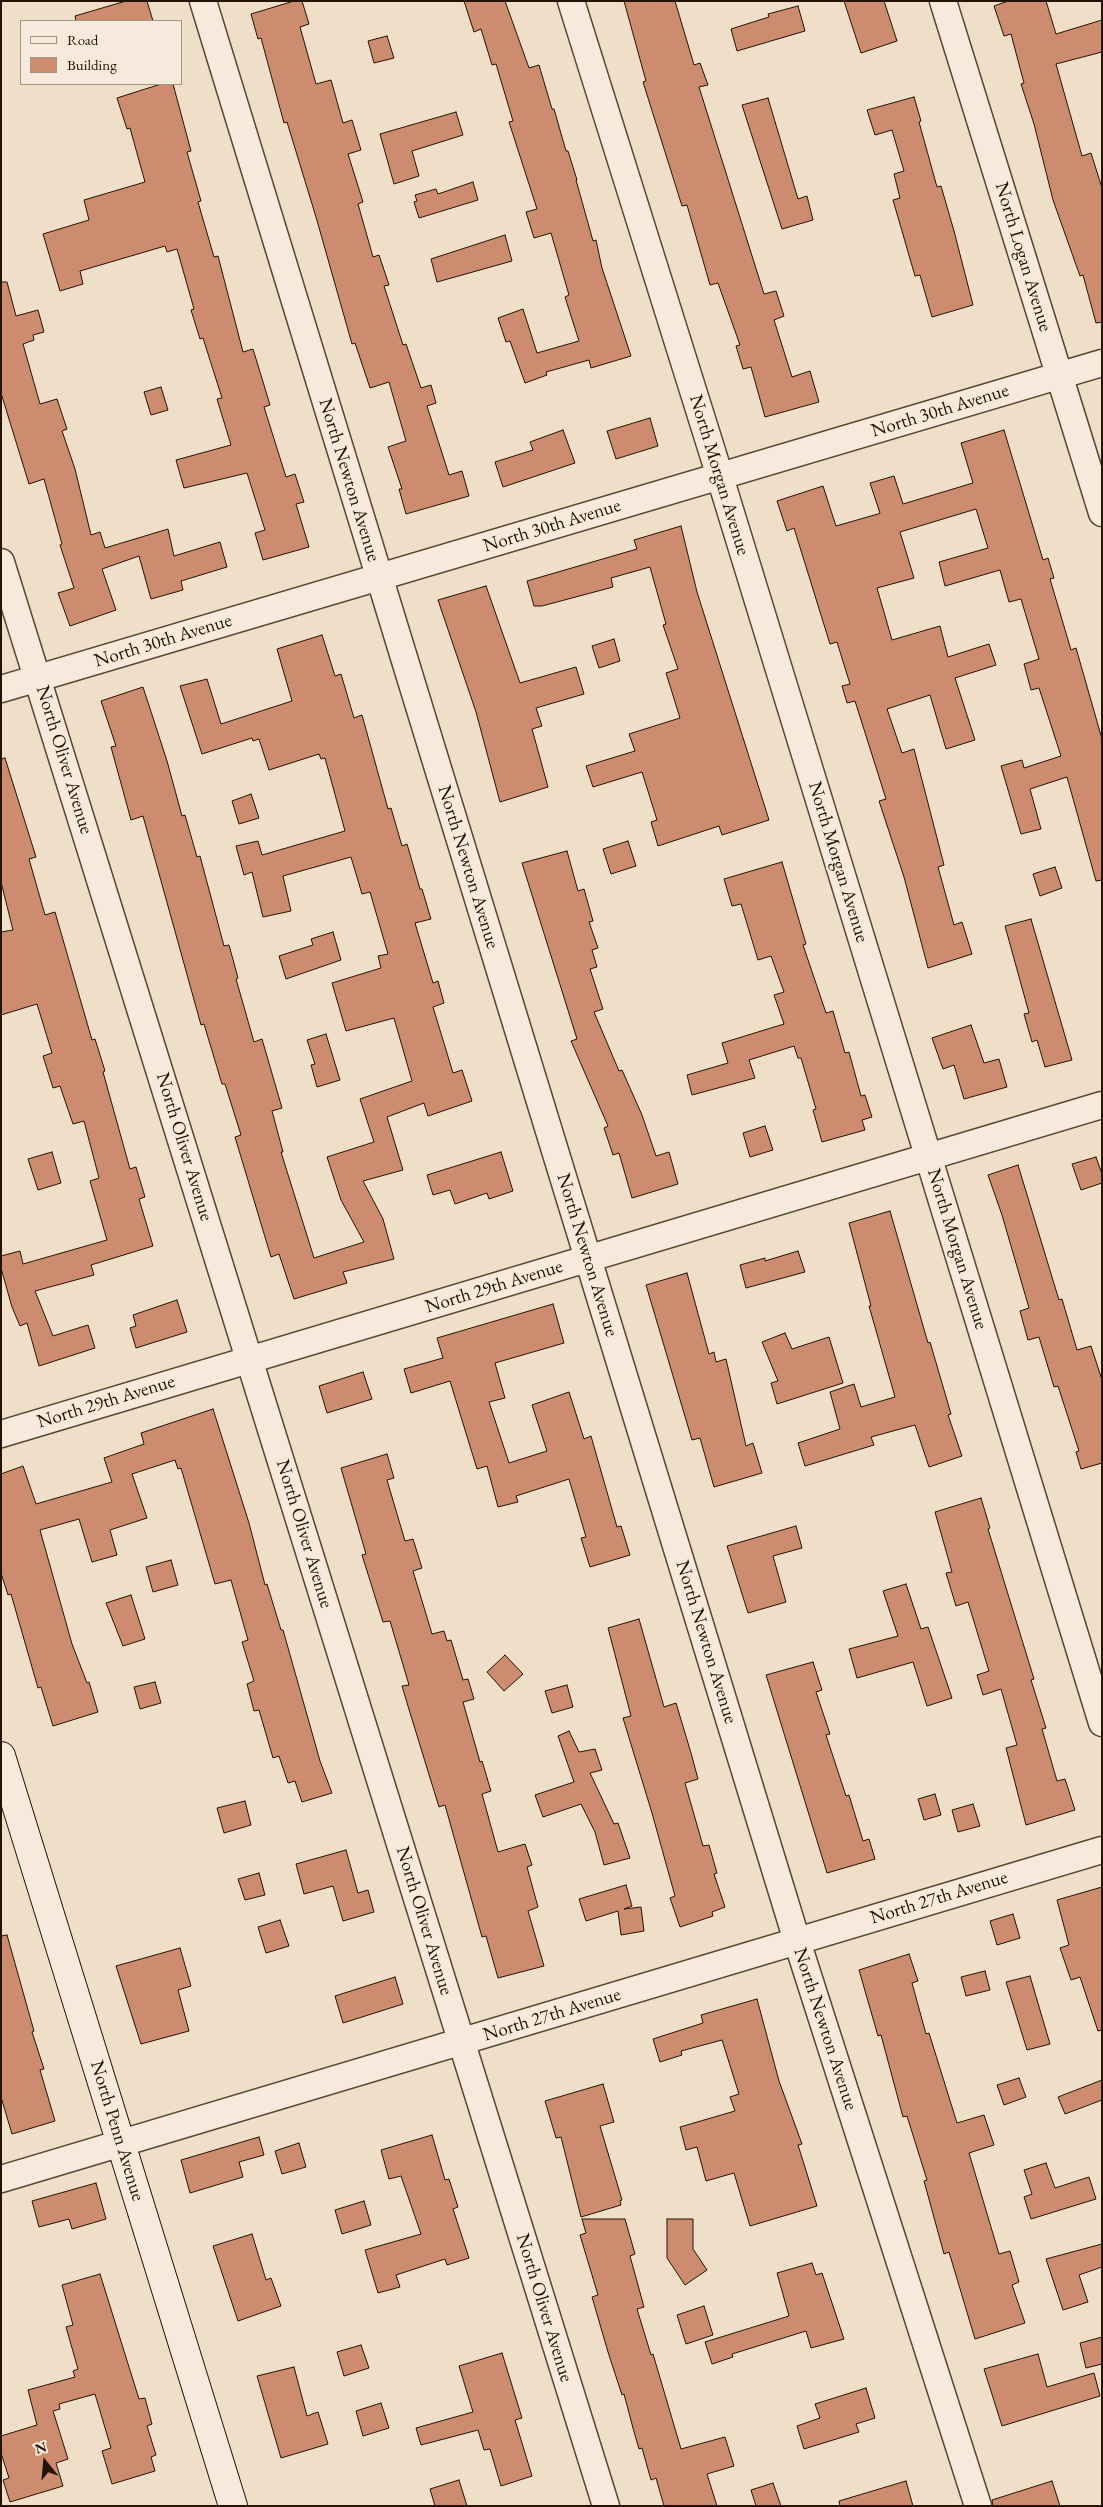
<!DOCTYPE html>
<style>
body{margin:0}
#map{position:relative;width:1103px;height:2507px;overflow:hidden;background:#efdec8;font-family:"EB Garamond",serif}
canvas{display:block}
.frame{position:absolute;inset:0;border:2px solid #241300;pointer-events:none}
.legend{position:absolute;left:20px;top:20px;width:162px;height:65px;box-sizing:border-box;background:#f5eadb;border:1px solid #a19483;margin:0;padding:6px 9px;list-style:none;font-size:15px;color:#241300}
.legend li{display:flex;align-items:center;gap:10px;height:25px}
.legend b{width:25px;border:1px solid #a19483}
.north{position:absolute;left:20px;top:2437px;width:50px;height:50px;-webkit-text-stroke:4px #f5eadb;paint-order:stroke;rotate:343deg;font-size:14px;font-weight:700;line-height:20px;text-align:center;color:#241300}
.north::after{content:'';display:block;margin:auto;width:18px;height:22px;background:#241300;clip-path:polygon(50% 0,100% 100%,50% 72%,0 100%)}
</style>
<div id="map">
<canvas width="1103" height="2507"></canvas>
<div class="frame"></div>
<ul class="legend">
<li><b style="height:6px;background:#f5eadb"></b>Road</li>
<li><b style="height:14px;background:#cd8c70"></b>Building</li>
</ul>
<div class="north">N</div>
</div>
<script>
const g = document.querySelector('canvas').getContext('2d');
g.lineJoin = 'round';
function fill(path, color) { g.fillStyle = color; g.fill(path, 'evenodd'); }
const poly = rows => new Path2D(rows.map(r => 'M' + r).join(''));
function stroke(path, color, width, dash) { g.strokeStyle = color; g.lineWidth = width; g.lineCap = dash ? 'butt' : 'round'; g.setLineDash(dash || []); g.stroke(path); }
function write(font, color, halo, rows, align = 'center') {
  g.font = font + ' "EB Garamond",serif'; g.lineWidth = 5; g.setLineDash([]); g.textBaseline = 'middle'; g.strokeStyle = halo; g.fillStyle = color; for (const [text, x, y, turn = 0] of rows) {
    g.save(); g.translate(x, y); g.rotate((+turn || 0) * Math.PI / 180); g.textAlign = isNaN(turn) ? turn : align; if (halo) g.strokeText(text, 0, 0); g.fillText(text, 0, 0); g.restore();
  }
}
const building = poly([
 [126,1,147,1,153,21,76,21,75,16,126,1],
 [294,1,302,1,309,24,300,27,316,84,331,80,343,123,352,120,361,150,348,154,363,202,358,204,373,257,379,255,389,285,384,286,403,345,406,344,421,388,431,385,436,403,427,406,449,475,462,471,469,496,406,514,399,489,402,489,388,447,406,441,389,382,370,388,355,343,352,344,316,217,287,122,284,123,261,38,258,39,251,14,294,1],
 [464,1,505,1,529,68,539,65,552,109,554,109,566,151,568,151,577,180,576,180,593,241,596,240,602,268,631,356,591,368,589,360,546,372,547,375,525,383,510,341,506,342,498,318,523,309,537,353,579,341,565,297,569,295,551,233,534,238,526,212,537,209,509,122,513,121,496,64,492,65,481,29,474,32,464,1],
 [624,1,675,1,694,65,700,63,708,85,699,87,764,294,776,291,784,316,774,320,792,377,810,371,819,402,765,417,751,367,743,369,736,346,740,345,718,283,710,285,687,205,682,206,643,82,646,81,624,1],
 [844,1,884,1,897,41,861,53,844,1],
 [1008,1,1046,1,1056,34,1102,20,1102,52,1056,64,1082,156,1091,153,1102,188,1102,322,1096,323,1083,275,1080,276,1053,200,1034,124,1021,84,1024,83,1011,34,1004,36,994,6,1008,1],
 [798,6,805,31,737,51,731,29,769,17,768,14,798,6],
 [387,36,394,58,374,63,368,41,387,36],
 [161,84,173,84,191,151,187,152,201,201,198,202,214,257,218,256,243,352,253,349,270,405,264,407,286,477,295,474,304,502,296,504,309,547,263,560,255,533,265,530,247,473,184,488,176,460,231,445,217,399,222,398,203,338,200,339,191,310,194,309,177,249,167,252,165,246,80,271,83,284,60,291,43,234,89,220,84,200,145,182,130,128,127,129,117,98,161,84],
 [914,97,921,121,919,122,937,187,941,186,954,231,973,305,932,317,920,275,915,276,893,200,900,198,894,174,904,171,892,130,875,135,867,110,914,97],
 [768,98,798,199,807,196,813,220,782,229,742,105,768,98],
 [456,112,463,135,412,151,419,176,394,184,380,134,456,112],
 [473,182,478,200,419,218,414,202,417,201,415,195,436,189,438,194,473,182],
 [505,235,512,261,437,282,431,259,505,235],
 [1,282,7,282,16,316,38,310,44,332,33,335,34,340,23,344,40,404,57,399,67,429,62,431,75,469,91,535,100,532,105,548,168,529,174,556,220,542,227,567,181,581,183,590,151,599,139,556,102,569,116,610,70,626,58,593,74,588,60,545,62,544,44,479,29,484,1,393,1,282],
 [161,387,168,410,151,415,144,392,161,387],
 [650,418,658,446,616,459,607,431,650,418],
 [563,430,575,463,503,487,495,462,533,450,530,442,563,430],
 [1004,430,1043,560,1048,558,1054,578,1050,579,1071,650,1076,648,1102,739,1102,880,1096,881,1067,777,1030,789,1041,829,1021,834,1001,766,1022,760,1024,768,1061,756,1039,688,1031,690,1024,664,1039,659,1021,599,1009,602,1000,570,945,586,939,562,988,548,976,509,900,532,914,578,877,588,892,640,940,626,948,657,989,644,996,665,955,678,975,740,946,749,930,695,887,709,902,753,914,749,944,865,938,867,954,925,962,922,972,954,928,968,904,877,879,801,886,799,855,701,847,703,842,686,850,684,837,642,830,644,794,528,787,531,777,501,823,486,836,526,878,514,880,513,870,483,894,476,903,504,973,483,961,443,1004,430],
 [681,526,697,592,769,820,722,835,719,826,658,846,651,822,657,820,642,772,593,787,586,766,635,751,629,734,680,718,666,673,678,669,663,625,666,624,650,567,611,578,613,587,542,606,534,606,527,581,637,549,634,540,681,526],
 [486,586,520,683,576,667,584,694,536,708,542,726,532,729,548,787,500,802,476,712,438,600,486,586],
 [322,635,335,676,341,674,354,718,362,715,388,809,391,808,402,846,407,844,420,889,422,889,431,919,415,923,433,983,438,981,444,1003,433,1007,453,1073,462,1070,472,1101,428,1116,424,1103,387,1117,403,1170,363,1181,383,1219,394,1259,343,1272,347,1283,294,1299,279,1254,271,1257,235,1137,241,1135,225,1084,222,1084,204,1024,201,1025,143,816,131,820,111,747,116,746,101,701,143,687,167,761,182,816,185,815,197,857,200,856,224,946,229,945,238,978,236,979,254,1042,262,1039,282,1108,272,1111,283,1152,281,1152,314,1258,364,1242,341,1200,327,1157,374,1142,360,1099,412,1081,394,1018,346,1031,332,983,381,968,378,956,388,954,370,892,362,894,351,857,283,876,291,911,263,917,252,872,244,875,236,846,258,841,262,855,345,831,325,758,321,759,319,754,269,770,259,739,253,741,252,738,202,754,180,686,207,679,221,724,292,701,277,649,322,635],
 [614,639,620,661,599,668,592,646,614,639],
 [5,758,36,857,29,859,45,915,55,912,92,1040,95,1039,105,1071,103,1072,130,1169,136,1167,145,1197,139,1199,153,1246,91,1265,94,1275,35,1291,53,1336,88,1325,95,1348,39,1366,27,1323,20,1326,12,1307,1,1268,1,1256,20,1251,23,1264,107,1240,90,1181,99,1178,84,1121,73,1124,60,1086,53,1088,43,1056,52,1053,37,1004,1,1015,1,932,13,930,1,882,1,759,5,758],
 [251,794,259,818,239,824,232,801,251,794],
 [628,841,636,866,611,874,603,849,628,841],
 [567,851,578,891,584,889,593,921,589,922,598,948,592,950,597,967,590,969,603,1009,594,1012,619,1071,622,1070,642,1115,656,1156,669,1152,678,1184,632,1198,619,1153,613,1155,604,1128,608,1126,571,1041,577,1039,522,863,567,851],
 [782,862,806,944,803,945,826,1013,833,1011,845,1053,849,1052,861,1096,865,1095,872,1117,862,1120,865,1130,822,1142,813,1110,816,1109,801,1058,798,1058,794,1046,749,1060,755,1078,692,1095,687,1075,728,1063,722,1043,784,1024,774,995,784,992,771,956,758,960,741,904,732,906,724,879,782,862],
 [1055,867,1062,888,1040,896,1033,874,1055,867],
 [1031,919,1072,1060,1045,1067,1037,1040,1032,1042,1024,1014,1029,1013,1005,926,1031,919],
 [333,932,341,960,286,979,279,956,313,945,311,939,333,932],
 [971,1025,984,1063,999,1059,1007,1087,964,1099,954,1065,943,1069,932,1038,971,1025],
 [326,1034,340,1080,317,1087,311,1065,315,1064,307,1040,326,1034],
 [765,1126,773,1150,750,1157,743,1133,765,1126],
 [52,1152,61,1183,38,1190,28,1159,52,1152],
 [501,1152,513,1191,489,1199,487,1193,455,1204,450,1190,433,1195,427,1175,501,1152],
 [1096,1157,1102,1174,1102,1183,1081,1190,1072,1164,1096,1157],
 [1018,1165,1059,1300,1062,1299,1077,1350,1091,1346,1102,1380,1102,1463,1081,1469,1076,1452,1079,1451,1058,1386,1054,1387,1039,1337,1028,1340,1020,1311,1029,1308,1002,1215,988,1175,1018,1165],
 [890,1211,928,1343,930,1342,951,1414,948,1415,962,1456,929,1467,915,1425,871,1437,874,1445,805,1466,798,1443,840,1429,830,1392,854,1384,861,1407,895,1397,869,1306,871,1306,849,1223,890,1211],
 [798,1251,805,1272,746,1288,740,1265,765,1258,765,1261,798,1251],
 [687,1273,709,1354,714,1352,716,1362,726,1359,746,1446,753,1443,762,1473,714,1487,700,1438,692,1440,646,1285,687,1273],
 [177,1300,187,1332,136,1348,130,1328,136,1326,133,1315,177,1300],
 [553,1304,564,1343,495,1363,505,1398,489,1402,509,1463,547,1451,532,1405,569,1392,584,1439,591,1436,617,1527,621,1526,630,1555,590,1567,581,1538,586,1537,569,1479,516,1496,518,1502,498,1507,487,1466,477,1469,450,1381,411,1393,404,1369,443,1358,437,1338,553,1304],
 [785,1333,792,1349,829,1337,843,1383,777,1404,771,1383,778,1381,762,1342,785,1333],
 [363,1372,372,1399,327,1413,319,1386,363,1372],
 [213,1409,249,1523,265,1585,267,1584,281,1630,283,1630,320,1761,332,1793,302,1802,295,1781,288,1783,279,1756,273,1758,259,1710,254,1711,247,1684,254,1681,242,1642,248,1640,231,1580,215,1584,181,1468,178,1469,175,1460,132,1474,147,1518,110,1530,117,1555,92,1562,79,1519,40,1530,72,1644,87,1683,89,1682,98,1712,53,1726,41,1687,38,1688,11,1594,8,1595,1,1573,1,1474,23,1466,36,1504,112,1482,104,1458,144,1444,141,1433,213,1409],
 [387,1454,394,1478,387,1480,405,1541,413,1539,422,1568,413,1571,432,1634,444,1631,447,1641,451,1640,463,1680,468,1679,474,1699,463,1702,480,1762,482,1761,491,1791,482,1794,498,1852,525,1844,532,1865,527,1867,538,1907,528,1911,544,1966,498,1978,486,1936,482,1937,445,1805,439,1807,411,1716,402,1686,409,1685,390,1621,383,1622,362,1555,366,1554,341,1468,387,1454],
 [981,1498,990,1528,988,1529,1034,1679,1031,1680,1046,1728,1042,1729,1057,1781,1065,1779,1075,1810,1026,1825,1006,1748,1017,1745,1001,1689,983,1695,977,1675,989,1671,968,1602,956,1606,946,1573,952,1572,935,1512,981,1498],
 [796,1526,802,1548,773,1556,786,1602,748,1613,727,1546,796,1526],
 [171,1560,178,1585,153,1592,146,1567,171,1560],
 [906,1584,921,1629,928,1627,952,1698,927,1706,913,1662,857,1678,849,1649,898,1636,883,1591,906,1584],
 [131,1595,145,1639,123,1646,106,1603,131,1595],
 [639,1619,664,1707,676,1703,691,1753,698,1779,685,1783,703,1846,709,1845,717,1873,714,1874,725,1907,712,1912,713,1916,680,1927,670,1898,675,1896,652,1813,623,1718,631,1716,608,1628,639,1619],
 [505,1655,523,1674,504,1691,487,1672,505,1655],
 [813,1662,822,1690,816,1692,830,1734,826,1735,846,1796,849,1795,863,1841,869,1839,875,1859,827,1873,766,1675,813,1662],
 [155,1682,161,1703,140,1709,134,1687,155,1682],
 [567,1685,573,1707,552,1713,545,1691,567,1685],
 [569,1731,579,1752,595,1749,602,1770,590,1773,614,1824,618,1823,630,1858,604,1865,595,1832,581,1804,543,1817,535,1795,574,1782,558,1736,569,1731],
 [935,1794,941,1815,924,1820,918,1799,935,1794],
 [245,1801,251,1825,224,1833,217,1808,245,1801],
 [973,1804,980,1826,958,1832,952,1810,973,1804],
 [346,1850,358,1893,368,1890,374,1912,343,1921,333,1886,304,1894,296,1864,346,1850],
 [259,1873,265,1895,245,1900,238,1879,259,1873],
 [626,1885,632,1906,624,1909,641,1907,644,1931,621,1935,618,1911,586,1921,579,1899,626,1885],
 [1102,1887,1102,2030,1098,2031,1080,1977,1071,1980,1060,1948,1069,1945,1057,1900,1102,1887],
 [1013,1914,1020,1938,997,1945,990,1921,1013,1914],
 [280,1920,289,1946,266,1953,258,1927,280,1920],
 [7,1935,34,2031,32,2032,44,2069,40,2070,55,2121,12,2134,1,2097,1,1936,7,1935],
 [180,1948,191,1986,178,1990,189,2031,141,2044,116,1966,180,1948],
 [909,1954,918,1981,912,1983,926,2034,929,2033,957,2123,984,2115,994,2145,969,2153,999,2254,1010,2251,1019,2282,1012,2285,1025,2323,975,2339,949,2252,944,2254,924,2181,927,2180,907,2116,903,2117,881,2035,878,2036,859,1970,909,1954],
 [985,1971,990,1990,966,1996,961,1977,985,1971],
 [1030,1976,1050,2044,1027,2050,1006,1982,1030,1976],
 [395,1977,403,2004,343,2023,335,1996,395,1977],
 [757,1999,779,2081,802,2144,798,2145,817,2206,750,2226,734,2173,706,2181,697,2147,686,2150,680,2127,735,2111,730,2097,739,2094,722,2040,681,2051,682,2055,660,2062,653,2039,703,2023,701,2015,757,1999],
 [1019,2078,1026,2097,1004,2105,997,2085,1019,2078],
 [1102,2080,1102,2100,1065,2114,1058,2097,1102,2080],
 [603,2084,614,2122,600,2126,622,2200,620,2201,621,2205,581,2217,561,2137,556,2138,545,2101,603,2084],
 [432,2135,445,2180,449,2179,458,2207,453,2209,469,2258,447,2265,445,2259,396,2275,400,2287,378,2293,365,2250,421,2234,401,2176,389,2179,381,2150,432,2135],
 [259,2137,264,2155,239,2162,243,2177,190,2193,181,2160,259,2137],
 [299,2143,306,2167,282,2174,275,2151,299,2143],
 [1046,2163,1055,2188,1089,2177,1096,2199,1031,2219,1024,2197,1032,2194,1024,2170,1046,2163],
 [96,2183,106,2219,72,2229,69,2219,39,2227,32,2201,96,2183],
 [364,2201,371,2225,342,2234,335,2210,364,2201],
 [582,2219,625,2219,635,2254,630,2256,644,2307,637,2309,651,2355,653,2354,681,2449,725,2437,734,2466,707,2474,717,2506,664,2506,656,2478,651,2480,642,2448,639,2449,633,2428,624,2394,622,2395,608,2352,592,2297,598,2295,580,2235,586,2233,582,2219],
 [667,2219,693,2219,693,2249,707,2270,685,2285,667,2258,667,2219],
 [252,2234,266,2280,271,2278,281,2306,238,2321,213,2246,252,2234],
 [1102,2244,1102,2267,1079,2275,1088,2302,1063,2310,1046,2259,1102,2244],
 [812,2263,816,2275,822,2273,844,2339,811,2348,806,2331,732,2354,733,2357,712,2364,705,2342,789,2316,777,2273,812,2263],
 [100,2274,139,2399,145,2398,152,2424,147,2426,156,2455,151,2457,155,2471,112,2484,102,2451,111,2448,95,2394,59,2404,60,2409,53,2411,68,2459,56,2463,63,2486,10,2502,3,2480,9,2478,1,2453,1,2436,37,2425,28,2390,75,2377,73,2371,78,2369,66,2327,73,2325,62,2285,100,2274],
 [704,2306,713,2335,686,2344,677,2315,704,2306],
 [1102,2337,1102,2364,1086,2368,1080,2343,1102,2337],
 [361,2345,369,2368,344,2376,337,2352,361,2345],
 [502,2353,522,2418,515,2420,532,2476,501,2486,490,2449,484,2450,478,2430,421,2445,416,2428,473,2412,459,2366,502,2353],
 [1038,2354,1047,2387,1094,2373,1100,2396,1002,2426,984,2369,1038,2354],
 [294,2367,307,2416,318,2412,328,2444,281,2458,257,2376,294,2367],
 [866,2388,875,2418,856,2424,859,2432,804,2449,797,2426,820,2418,815,2404,866,2388],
 [381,2403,389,2428,363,2436,356,2411,381,2403],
 [459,2480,467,2506,435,2506,430,2489,459,2480],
 [906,2481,913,2506,840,2506,839,2501,906,2481],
 [1052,2481,1060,2506,993,2506,992,2500,1052,2481],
 [773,2483,781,2506,756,2506,751,2490,773,2483]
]);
const street = poly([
 [203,1,797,1941,978,2506],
 [571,1,712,451,1102,1723],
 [943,1,1102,513],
 [1,562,606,2506],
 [1,689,1102,363],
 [1,1434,1102,1105],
 [1,2179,1102,1850]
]);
const secondary = poly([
 [1,1756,233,2506]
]);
const streetNames = [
 ["North Logan Avenue",1023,257,73],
 ["North 30th Avenue",940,411,-17],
 ["North Morgan Avenue",719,475,73],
 ["North Newton Avenue",349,480,73],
 ["North 30th Avenue",552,526,-17],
 ["North 30th Avenue",163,641,-17],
 ["North Oliver Avenue",64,760,73],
 ["North Morgan Avenue",838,862,73],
 ["North Newton Avenue",468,867,73],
 ["North Oliver Avenue",184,1147,73],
 ["North Morgan Avenue",957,1249,73],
 ["North Newton Avenue",587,1255,73],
 ["North 29th Avenue",494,1287,-17],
 ["North 29th Avenue",106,1402,-17],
 ["North Oliver Avenue",304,1534,73],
 ["North Newton Avenue",706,1642,73],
 ["North 27th Avenue",939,1898,-17],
 ["North Oliver Avenue",424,1921,73],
 ["North 27th Avenue",552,2015,-17],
 ["North Newton Avenue",825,2029,72],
 ["North Penn Avenue",117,2131,73],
 ["North Oliver Avenue",544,2308,73]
];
fill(building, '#cd8c70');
stroke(building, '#241300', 1);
stroke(street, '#574632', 29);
stroke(secondary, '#241300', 30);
stroke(street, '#f5eadb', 26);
stroke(secondary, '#f5eadb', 28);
write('19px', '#241300', '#f5eadb', streetNames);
</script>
